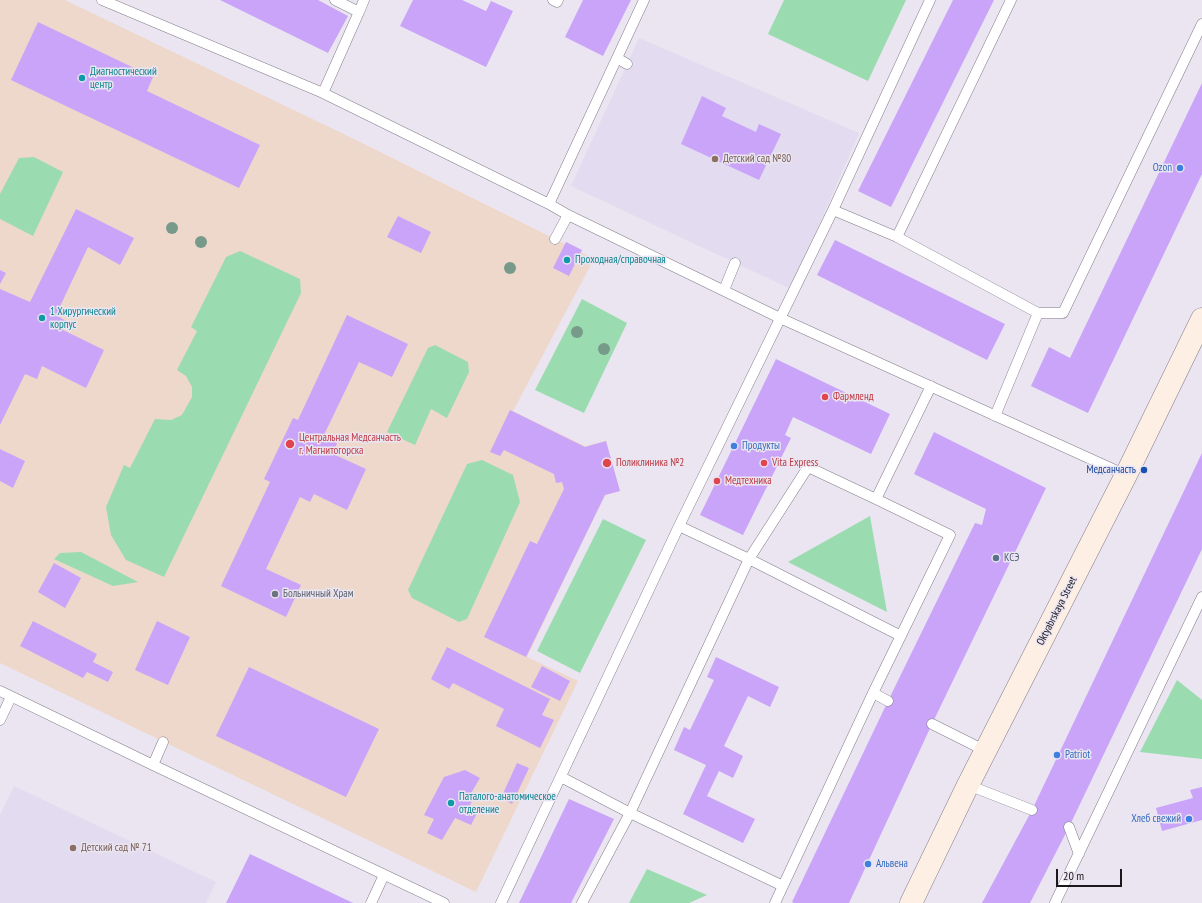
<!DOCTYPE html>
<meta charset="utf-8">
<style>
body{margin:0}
#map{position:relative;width:1202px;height:903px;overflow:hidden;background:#eae5f1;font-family:"PT Sans Narrow",sans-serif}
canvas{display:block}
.scale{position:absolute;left:1056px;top:869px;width:66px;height:18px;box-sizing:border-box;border:2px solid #1a181d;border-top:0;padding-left:5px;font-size:12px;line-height:14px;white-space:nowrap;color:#1a181d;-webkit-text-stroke:3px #eae5f1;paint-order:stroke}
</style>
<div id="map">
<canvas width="1202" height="903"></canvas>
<div class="scale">20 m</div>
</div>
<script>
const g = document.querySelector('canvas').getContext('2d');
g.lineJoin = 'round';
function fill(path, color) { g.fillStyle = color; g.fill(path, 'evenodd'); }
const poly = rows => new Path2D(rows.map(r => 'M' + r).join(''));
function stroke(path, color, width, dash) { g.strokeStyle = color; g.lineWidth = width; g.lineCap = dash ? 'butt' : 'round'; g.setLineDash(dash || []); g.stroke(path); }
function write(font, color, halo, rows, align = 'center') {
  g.font = font + ' "PT Sans Narrow",sans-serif'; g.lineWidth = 3; g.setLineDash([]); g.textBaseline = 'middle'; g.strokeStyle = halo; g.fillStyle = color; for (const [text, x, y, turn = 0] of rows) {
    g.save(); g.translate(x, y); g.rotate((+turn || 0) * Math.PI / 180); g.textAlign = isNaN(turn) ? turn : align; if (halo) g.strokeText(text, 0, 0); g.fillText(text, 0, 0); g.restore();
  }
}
const built = poly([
 [639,38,859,133,791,289,571,186],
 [14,786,216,882,206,903,0,903,0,815]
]);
const medical = poly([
 [0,0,65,0,354,139,565,244,566,242,582,250,581,252,594,259,513,411,585,446,606,441,620,491,605,495,527,657,578,681,476,892,0,663]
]);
const green = poly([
 [784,0,906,0,868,81,768,34],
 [34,157,63,172,33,236,0,219,0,194,19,158],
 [240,251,300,279,301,293,164,577,126,560,111,535,106,507,124,465,130,468,155,419,171,420,182,415,192,397,192,387,186,376,177,370,197,331,191,327,226,257],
 [582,299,627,323,584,413,535,390],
 [435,345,468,362,469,372,447,418,431,409,415,445,387,432,428,348],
 [482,460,513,475,520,502,467,619,459,622,412,598,408,590,467,464],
 [870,516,887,612,788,562],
 [603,519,646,540,580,673,537,651],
 [81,552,138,582,113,586,54,559,60,553],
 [1177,680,1202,700,1202,759,1140,752],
 [647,869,707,895,689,903,629,903]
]);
const building = poly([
 [220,0,318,0,348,16,328,53],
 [413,0,462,0,486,11,491,1,513,11,486,67,400,26],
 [583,0,631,0,603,56,565,37],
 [953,0,994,0,891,207,858,191],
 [38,22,153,77,147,91,260,145,239,188,11,80],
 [1202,83,1202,174,1088,413,1031,386,1049,347,1070,358],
 [702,96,726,108,722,116,756,132,759,124,781,134,759,180,681,144],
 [76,209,134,238,120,265,88,247,56,315,66,321,61,329,104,350,86,388,42,366,37,379,25,374,0,425,0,289,30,302],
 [398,216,431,232,421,253,387,237],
 [835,240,1005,324,987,360,817,275],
 [566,242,582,250,569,276,553,268],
 [0,270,6,273,0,284],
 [347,315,408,344,392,377,359,362,323,437,337,443,333,454,366,469,347,510,314,494,310,502,300,497,266,569,301,585,286,617,221,586,270,482,264,479,293,418,298,420],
 [776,359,890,414,871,454,793,417,785,435,791,438,743,535,700,515],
 [510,410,585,447,606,441,620,491,605,495,526,657,484,637,530,541,537,544,564,489,562,482,556,483,554,474,504,450,500,456,490,452],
 [934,432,1046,488,932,724,849,903,794,903,792,902,888,701,975,523,982,525,986,509,914,474],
 [0,449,25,461,13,488,0,481],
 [1202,453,1202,549,1069,827,1030,903,982,903,1032,810],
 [54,563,81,578,65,608,38,592],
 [33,621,97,654,93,662,113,672,108,682,87,672,83,678,20,646],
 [157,621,190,637,168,685,135,670],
 [447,647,550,699,542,715,554,720,540,748,496,726,504,709,453,683,449,689,431,679],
 [716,657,779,687,770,707,748,696,724,746,743,756,733,778,719,771,707,796,755,819,743,843,683,814,706,765,674,750,684,727,690,730,714,680,707,677],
 [542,666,570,681,560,701,531,687],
 [249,667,379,729,346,797,216,736],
 [517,763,529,768,512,804,501,798],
 [465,770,480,778,470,795,474,797,468,809,477,813,471,825,455,818,442,840,427,833,434,819,424,815,444,777],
 [1202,787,1202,820,1162,831,1156,808,1193,798,1190,790],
 [569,799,614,819,571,903,519,903],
 [250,854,353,903,226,903]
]);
const lane = poly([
 [102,0,323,93,549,204,568,215,780,318,1126,475],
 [553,0,557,2,558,0],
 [359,12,364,0],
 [617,58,627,64],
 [323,93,359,12,335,0],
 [549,204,644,0],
 [833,210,897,237,1038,313],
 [897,237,1011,0],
 [555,239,568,215],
 [724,290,735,263],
 [995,416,1038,313,1063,313,1202,24],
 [876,499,931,386],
 [679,526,749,559,901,636],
 [0,691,153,765,444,903],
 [873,693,888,701],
 [0,720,11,697],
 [932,724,986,751],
 [153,765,163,742],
 [561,777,630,813,783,886],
 [968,785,1032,810],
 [1069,827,1079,854],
 [371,903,384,875],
 [501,903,679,526,833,210,930,0],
 [582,903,630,813,749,559,808,467,876,499,950,535,873,693,775,903],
 [1055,903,1202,597]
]);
const secondary = poly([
 [911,903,968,785,1126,475,1202,319]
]);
const trees = [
 [172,228],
 [201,242],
 [510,268],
 [577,332],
 [604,349]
];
const markers = [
 [82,78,4,"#0f9aa8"],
 [715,159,4,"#8d6e63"],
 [1180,168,4,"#3f7fe0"],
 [567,260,4,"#0f9aa8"],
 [42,318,4,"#0f9aa8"],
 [825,397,4,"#e0444e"],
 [290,444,5,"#e0444e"],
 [734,446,4,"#3f7fe0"],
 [607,463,5,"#e0444e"],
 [764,463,4,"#e0444e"],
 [1144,470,4,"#1a4fb4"],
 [717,481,4,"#e0444e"],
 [996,558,4,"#5c6f8a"],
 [275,594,4,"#6b7280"],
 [1057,755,4,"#3f7fe0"],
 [451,803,4,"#0f9aa8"],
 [1189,819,4,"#3f7fe0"],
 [73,848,4,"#8d6e63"],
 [868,864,4,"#3f7fe0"]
];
const cultureNames = [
 ["Диагностический",90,72],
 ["центр",90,85],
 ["Проходная/справочная",575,260],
 ["1 Хирургический",50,312],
 ["корпус",50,325],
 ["Паталого-анатомическое",459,797],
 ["отделение",459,810]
];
const educationNames = [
 ["Детский сад №80",723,159],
 ["Детский сад № 71",81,848]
];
const shopNames = [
 ["Ozon",1172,168,"right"],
 ["Продукты",742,446],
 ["Patriot",1065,755],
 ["Хлеб свежий",1181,819,"right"],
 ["Альвена",876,864]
];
const healthNames = [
 ["Фармленд",833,397],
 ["Центральная Медсанчасть",299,438],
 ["г. Магнитогорска",299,451],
 ["Поликлиника №2",616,463],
 ["Vita Express",772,463],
 ["Медтехника",725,481]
];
const transitNames = [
 ["Медсанчасть",1136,470]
];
const serviceNames = [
 ["КСЭ",1004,558]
];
const worshipNames = [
 ["Больничный Храм",283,594]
];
const streetNames = [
 ["Oktyabrskaya Street",1057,611,-63]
];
fill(built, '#e3dbef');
fill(medical, '#eed8cc');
fill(green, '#9adcaf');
fill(building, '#c9a4f8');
stroke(lane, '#827d89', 11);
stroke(secondary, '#827d89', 23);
stroke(lane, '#fff', 10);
stroke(secondary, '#feefe5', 22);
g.fillStyle = '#789a8a';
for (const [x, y] of trees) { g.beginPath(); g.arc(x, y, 6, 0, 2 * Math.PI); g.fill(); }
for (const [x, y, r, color] of markers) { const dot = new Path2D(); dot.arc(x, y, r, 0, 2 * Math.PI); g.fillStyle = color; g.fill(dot); stroke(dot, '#eae5f1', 1.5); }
write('11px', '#0d838f', '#eae5f1', cultureNames, 'left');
write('11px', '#785e54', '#eae5f1', educationNames, 'left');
write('11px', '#366cbe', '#eae5f1', shopNames, 'left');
write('11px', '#be3a42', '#eae5f1', healthNames, 'left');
write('11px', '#164399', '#eae5f1', transitNames, 'right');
write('11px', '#4e5e75', '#eae5f1', serviceNames, 'left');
write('11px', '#5b616d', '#eae5f1', worshipNames, 'left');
write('11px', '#1a181d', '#eae5f1', streetNames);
</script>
